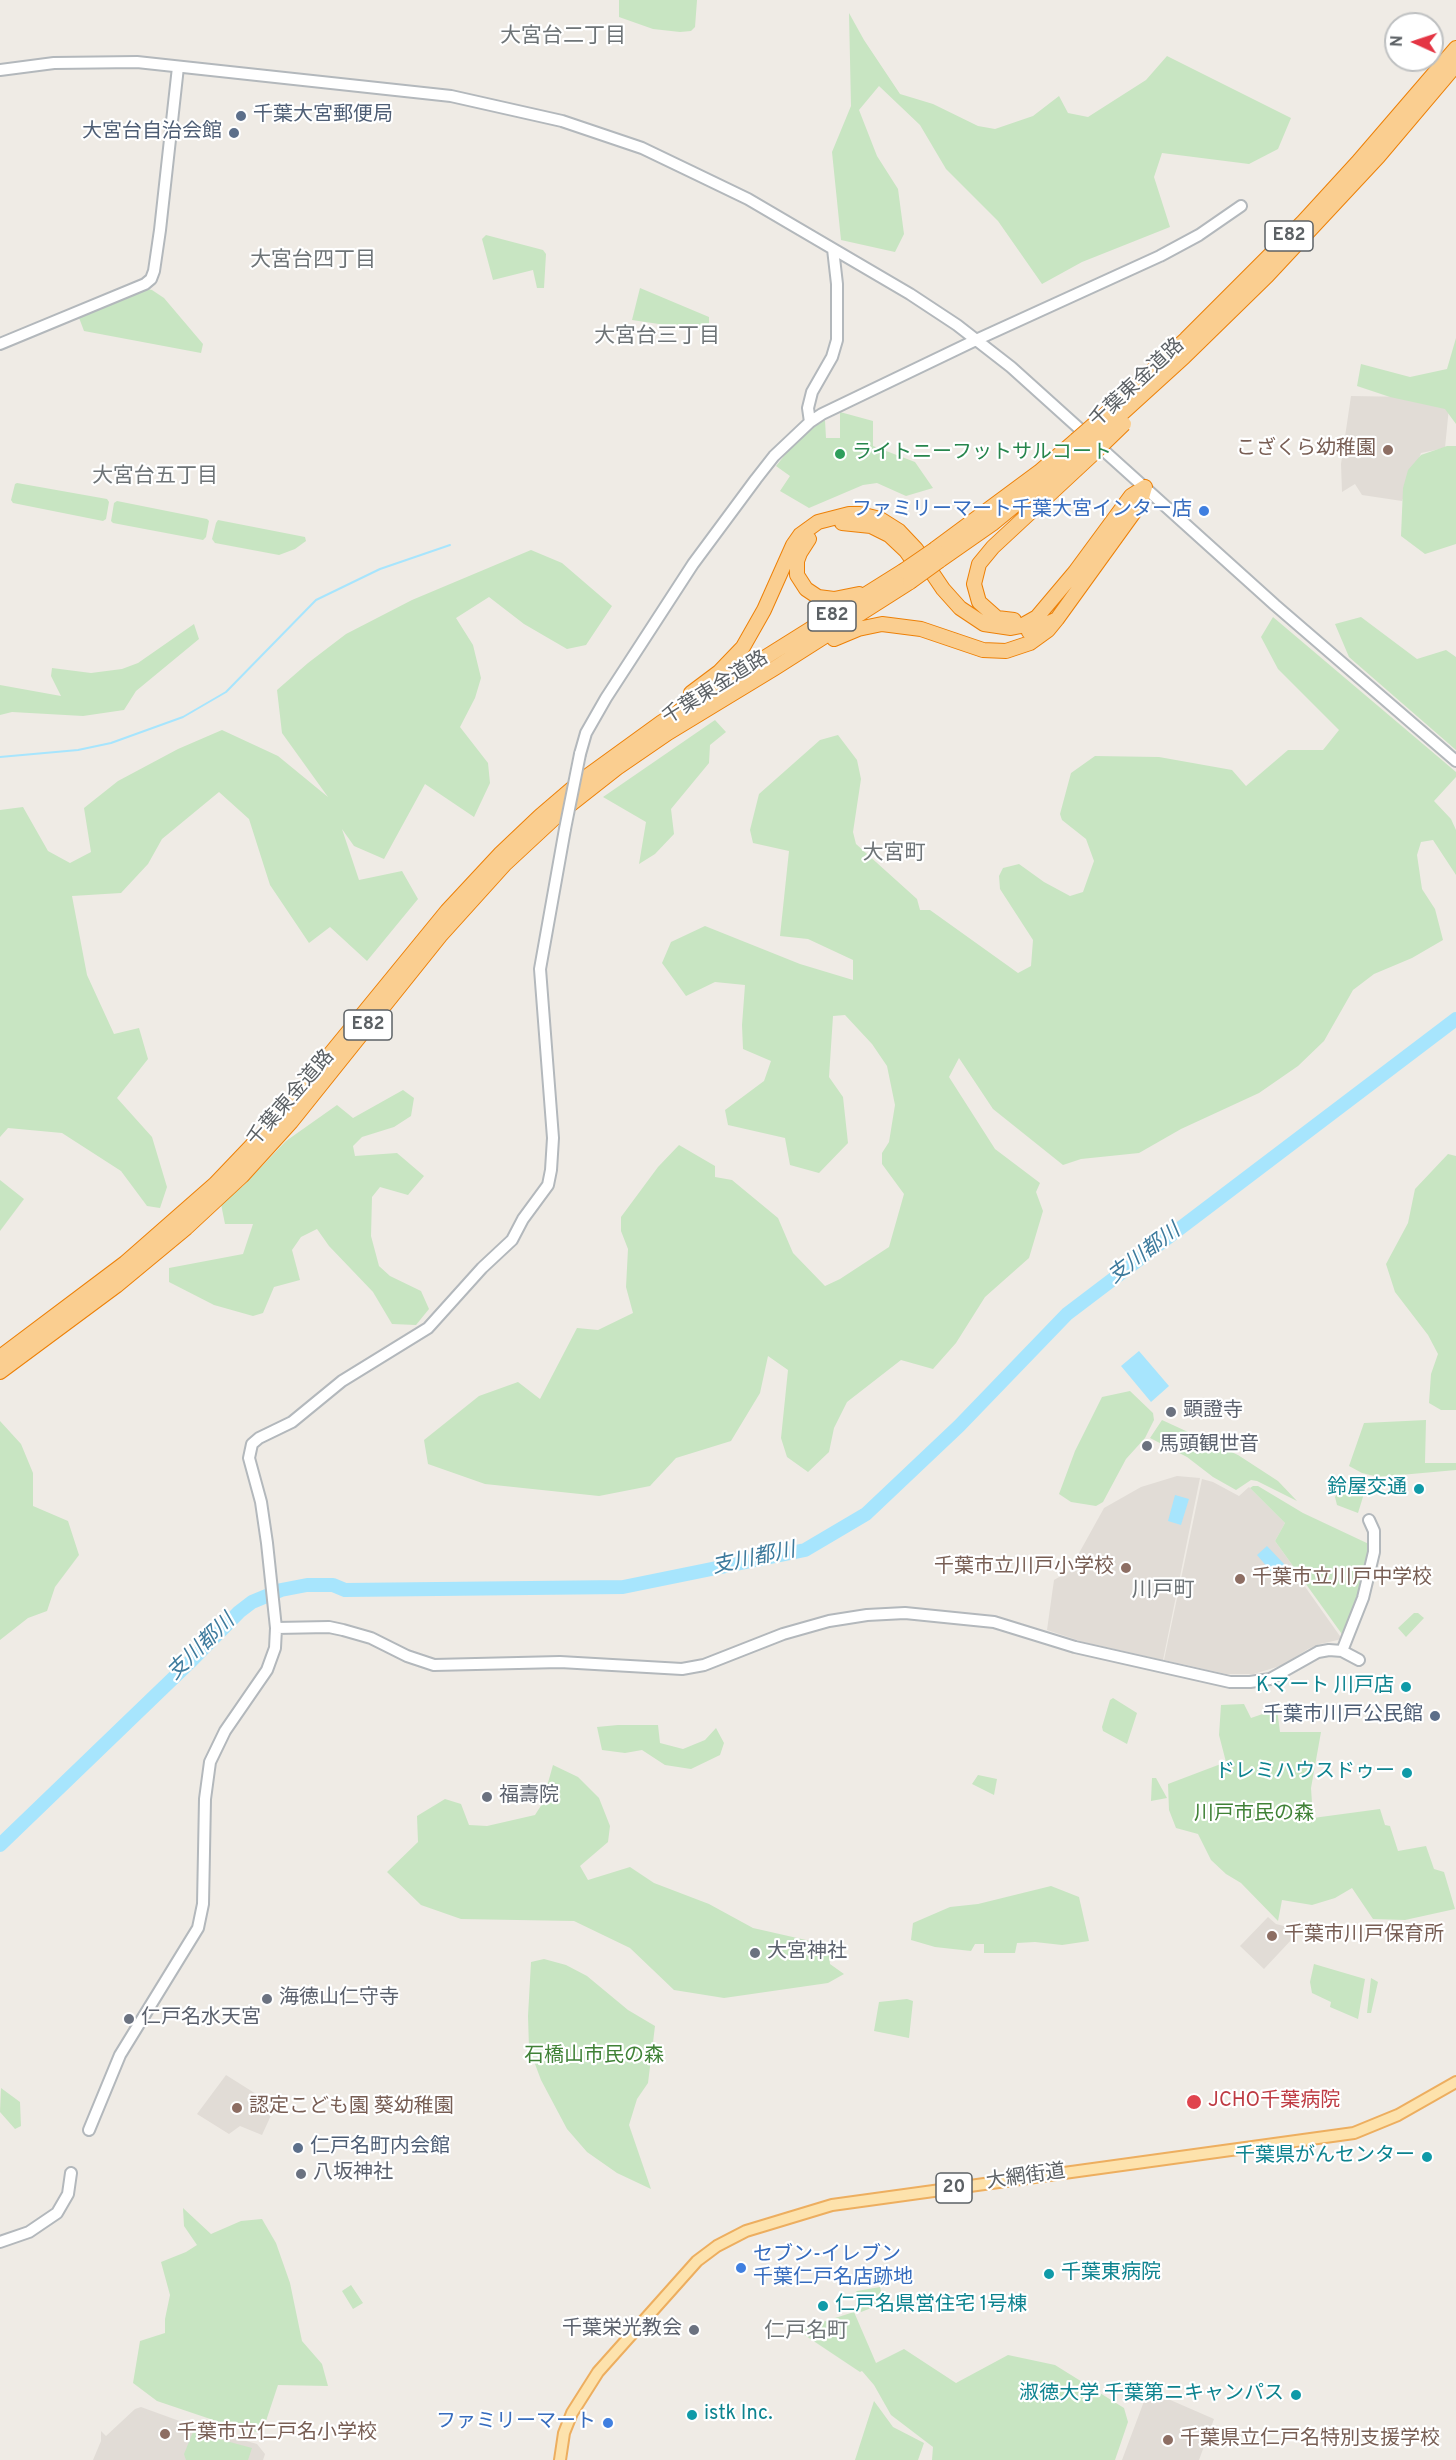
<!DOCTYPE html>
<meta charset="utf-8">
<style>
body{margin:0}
#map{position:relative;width:1456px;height:2460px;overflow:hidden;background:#efebe5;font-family:Overpass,sans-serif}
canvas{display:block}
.north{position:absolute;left:1384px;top:12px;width:60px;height:60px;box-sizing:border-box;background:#fff;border:2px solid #bec0c1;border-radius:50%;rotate:273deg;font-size:16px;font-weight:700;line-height:24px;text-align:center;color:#5c6165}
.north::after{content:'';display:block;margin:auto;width:21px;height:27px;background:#e43544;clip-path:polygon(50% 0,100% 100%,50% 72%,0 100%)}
</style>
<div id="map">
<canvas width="1456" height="2460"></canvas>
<div class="north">N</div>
</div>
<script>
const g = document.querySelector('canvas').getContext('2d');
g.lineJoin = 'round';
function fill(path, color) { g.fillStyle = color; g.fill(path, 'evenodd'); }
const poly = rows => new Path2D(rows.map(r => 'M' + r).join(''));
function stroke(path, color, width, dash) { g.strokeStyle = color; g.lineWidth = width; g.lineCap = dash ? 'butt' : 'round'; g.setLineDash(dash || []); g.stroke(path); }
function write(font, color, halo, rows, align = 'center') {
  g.font = font + ' Overpass,"Noto Sans JP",sans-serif'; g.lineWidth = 4.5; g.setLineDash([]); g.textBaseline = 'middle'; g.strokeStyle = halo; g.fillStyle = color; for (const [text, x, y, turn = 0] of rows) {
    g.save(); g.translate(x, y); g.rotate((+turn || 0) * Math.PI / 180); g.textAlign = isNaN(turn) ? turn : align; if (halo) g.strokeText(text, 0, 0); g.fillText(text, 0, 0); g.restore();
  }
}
const education = poly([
 [1351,396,1411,397,1449,407,1445,448,1421,453,1402,501,1362,495,1355,484,1342,492,1341,464],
 [1177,1476,1200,1478,1163,1660,1083,1642,1047,1630,1054,1580,1068,1572,1073,1564,1104,1508,1141,1487],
 [1202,1479,1213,1482,1239,1496,1249,1487,1285,1523,1275,1541,1295,1569,1293,1575,1301,1581,1342,1639,1320,1644,1308,1649,1283,1665,1254,1674,1226,1674,1164,1660],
 [1268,1917,1276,1924,1284,1926,1308,1922,1264,1969,1240,1946],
 [226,2075,272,2104,273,2111,262,2135,240,2126,229,2134,197,2114],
 [1152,2392,1214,2419,1199,2460,1122,2460,1146,2396],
 [141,2407,196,2427,257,2444,265,2454,263,2460,93,2460,101,2441,101,2431,106,2436,135,2409]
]);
const green = poly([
 [619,0,697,0,695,27,691,31,680,32,653,29,619,17],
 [849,13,864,40,900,94,933,104,978,126,995,129,1033,116,1059,96,1068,113,1088,117,1146,80,1167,56,1291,118,1278,149,1249,164,1162,153,1154,177,1170,227,1082,262,1042,284,998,221,946,169,920,125,879,86,859,110,877,156,898,189,904,234,895,252,841,240,832,152,851,106],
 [486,235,543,250,546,254,544,288,537,288,533,270,493,280,482,239],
 [142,288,152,290,164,298,203,344,201,353,84,331,78,315],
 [640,288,709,317,709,328,706,331,632,320],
 [1456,338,1456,424,1445,409,1390,397,1357,386,1361,364,1410,377,1447,369],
 [840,412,873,421,873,446,915,462,933,488,906,496,877,483,863,485,809,508,780,491,790,476,776,466,801,435,825,420,826,438,840,438],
 [1447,446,1456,446,1456,544,1425,554,1401,536,1403,488,1408,470,1421,455],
 [17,483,107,499,109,502,106,519,103,521,13,503,11,500,15,484],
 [117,501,207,519,209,521,206,537,203,540,113,523,111,521,114,503],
 [218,520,305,537,306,541,295,549,279,555,215,543,212,539,216,523],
 [531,550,562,563,612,606,586,645,567,649,524,624,489,597,456,618,473,645,481,678,475,698,460,727,488,763,490,783,474,817,425,784,384,859,354,846,342,829,359,880,402,871,418,899,367,961,330,927,309,943,270,885,249,819,219,792,162,839,148,864,121,893,72,896,87,975,114,1034,139,1028,148,1059,117,1098,152,1137,167,1187,160,1208,147,1206,121,1171,62,1133,8,1128,0,1137,0,810,23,807,48,851,70,863,91,852,84,808,118,781,178,749,222,730,278,756,328,797,282,733,277,690,308,663,346,634,412,600],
 [1273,617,1456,772,1456,777,1434,801,1451,819,1456,830,1456,875,1433,840,1421,842,1417,855,1422,889,1435,909,1443,940,1412,958,1374,974,1353,990,1324,1041,1298,1066,1259,1093,1181,1129,1139,1153,1081,1159,1063,1165,993,1109,959,1058,949,1077,995,1149,1040,1183,1036,1192,1043,1211,1029,1258,985,1297,956,1343,933,1369,901,1360,847,1402,834,1428,829,1452,808,1472,787,1457,781,1438,788,1370,768,1356,760,1393,731,1441,676,1458,650,1486,599,1496,485,1484,428,1464,424,1440,479,1396,518,1382,540,1399,577,1328,598,1330,633,1313,626,1287,628,1249,621,1231,621,1217,658,1167,679,1145,715,1166,715,1177,732,1180,778,1218,793,1253,825,1286,840,1279,889,1247,904,1194,882,1164,882,1153,889,1142,895,1105,887,1066,872,1044,845,1015,833,1016,829,1077,843,1097,848,1143,819,1173,790,1165,785,1138,728,1125,725,1110,764,1081,771,1061,743,1049,742,1025,745,985,715,982,686,996,662,963,671,942,705,926,800,964,853,980,853,960,808,939,780,936,789,851,753,843,750,830,759,794,820,740,838,735,857,760,861,779,853,832,856,844,917,899,920,910,930,910,1018,973,1031,966,1033,940,1000,889,999,876,1003,868,1019,864,1044,882,1070,896,1083,892,1094,861,1086,839,1062,820,1060,814,1071,773,1095,756,1159,757,1232,770,1246,786,1288,750,1323,750,1339,730,1278,669,1261,637],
 [1361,617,1417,659,1446,650,1456,657,1456,750,1349,657,1335,624],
 [194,624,199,639,136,691,124,710,83,716,12,712,0,715,0,685,61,696,51,676,52,668,91,673,122,669,138,663],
 [715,720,726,732,710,745,709,763,671,809,674,834,655,854,639,864,646,822,603,797],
 [403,1090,414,1098,411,1116,394,1127,362,1137,353,1146,355,1156,397,1153,424,1176,408,1195,380,1187,372,1197,371,1236,379,1266,390,1276,421,1291,429,1309,416,1325,392,1324,373,1292,329,1246,317,1229,301,1237,292,1250,300,1280,274,1287,263,1313,253,1316,214,1305,169,1282,169,1268,243,1254,253,1224,225,1224,221,1204,243,1186,286,1141,337,1105,353,1118],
 [1448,1154,1456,1156,1456,1410,1441,1410,1429,1403,1431,1374,1438,1354,1428,1335,1395,1292,1386,1264,1408,1223,1415,1189],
 [0,1180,24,1199,0,1231],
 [1130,1391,1153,1413,1154,1420,1145,1438,1126,1459,1103,1502,1096,1506,1071,1502,1059,1494,1075,1451,1102,1397],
 [1162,1420,1238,1455,1278,1481,1297,1501,1257,1481,1251,1480,1236,1490,1213,1477,1187,1457,1150,1438],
 [1426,1420,1425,1463,1456,1463,1456,1470,1378,1477,1362,1473,1349,1466,1364,1423],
 [0,1421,21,1444,33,1473,33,1506,68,1521,79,1555,55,1587,47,1611,28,1618,0,1640],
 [1355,1478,1367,1484,1358,1513,1337,1505,1335,1497,1347,1480],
 [1253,1486,1258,1486,1303,1513,1371,1545,1358,1602,1344,1637,1275,1541,1285,1523,1250,1488],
 [1414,1613,1418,1613,1424,1618,1406,1637,1398,1628],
 [1113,1698,1137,1713,1127,1744,1103,1731,1102,1727,1110,1700],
 [1244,1704,1251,1718,1277,1709,1280,1732,1321,1732,1311,1788,1313,1818,1380,1809,1385,1825,1390,1826,1398,1851,1426,1846,1434,1869,1444,1872,1455,1909,1405,1920,1373,1919,1352,1888,1335,1898,1312,1905,1282,1900,1278,1921,1241,1883,1226,1874,1211,1860,1198,1834,1176,1828,1169,1810,1168,1784,1226,1762,1219,1735,1221,1705],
 [618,1725,658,1725,660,1743,683,1749,705,1740,716,1728,724,1743,720,1755,691,1769,665,1765,642,1750,625,1753,602,1750,597,1727],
 [553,1765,578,1777,599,1798,610,1826,608,1842,580,1866,588,1880,630,1867,654,1883,709,1904,753,1928,828,1945,830,1964,844,1974,828,1983,724,1998,674,1990,630,1948,574,1921,461,1919,421,1905,387,1872,418,1842,417,1816,445,1799,461,1804,469,1825,487,1826,535,1815,542,1804],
 [978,1775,997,1779,994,1795,972,1784],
 [1152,1778,1156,1778,1167,1798,1151,1801],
 [1051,1886,1079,1897,1089,1941,1062,1945,1035,1942,1017,1943,1015,1953,984,1953,984,1944,975,1944,971,1951,935,1947,911,1940,913,1923,950,1907,978,1904],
 [544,1959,566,1965,587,1976,628,2010,655,2026,648,2083,637,2099,629,2125,651,2189,617,2173,587,2152,567,2129,541,2080,529,2048,528,2016,531,1962],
 [1314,1964,1365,1979,1358,2019,1330,2007,1331,2002,1312,1993,1310,1982],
 [1371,1978,1378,1982,1371,2013,1367,2013],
 [907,1999,913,2001,909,2038,874,2031,879,2002],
 [1,2088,20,2102,21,2126,15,2129,0,2112],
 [183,2208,211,2234,241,2221,262,2219,276,2243,290,2283,302,2341,322,2364,328,2386,278,2385,262,2433,234,2427,157,2401,133,2383,140,2341,165,2333,165,2319,170,2295,161,2262,186,2252,197,2245,184,2226],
 [351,2285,363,2303,353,2309,342,2291],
 [880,2287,884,2303,861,2312,855,2293,857,2291],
 [854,2312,876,2363,904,2349,956,2383,1008,2355,1055,2365,1124,2408,1128,2422,1115,2460,932,2460,933,2447,891,2415,874,2385,862,2371,860,2372,797,2330],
 [874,2401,893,2427,924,2443,918,2460,855,2460],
 [193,2432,252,2448,248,2460,186,2460,184,2454]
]);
const water = poly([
 [1139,1351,1169,1386,1151,1402,1121,1366],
 [1175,1495,1189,1499,1181,1525,1168,1521],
 [1267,1546,1285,1565,1274,1575,1257,1555]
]);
const stream = poly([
 [0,757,78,750,111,743,183,717,226,692,316,600,380,569,450,545]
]);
const river = poly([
 [0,1845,190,1662,239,1612,252,1602,281,1590,307,1585,333,1585,345,1590,623,1587,805,1550,866,1514,959,1426,1067,1314,1456,1019]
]);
const secondary = poly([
 [0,70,54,63,137,62,451,96,562,121,642,148,692,172,748,199,910,294,957,325,1011,367,1275,605,1456,761],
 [0,344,145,284,151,279,154,271,160,230,178,67],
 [810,422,808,408,812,392,832,357,837,340,837,284,833,249],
 [580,754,586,733,606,698,693,564,756,479,774,456,810,422,822,414,976,340,1160,256,1199,235,1241,206],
 [276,1628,329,1627,343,1630,371,1638,407,1656,434,1665,560,1662,682,1669,704,1665,783,1634,829,1621,867,1615,905,1613,994,1622,1075,1647,1230,1682,1250,1682,1270,1679,1318,1652,1329,1650,1342,1651,1359,1660],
 [1342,1651,1363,1598,1374,1552,1374,1531,1369,1520],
 [89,2130,120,2055,198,1928,203,1904,205,1799,210,1762,225,1731,267,1670,275,1648,276,1628,267,1543,261,1502,249,1458,252,1444,259,1438,292,1422,342,1381,428,1328,482,1268,512,1240,523,1219,548,1185,551,1170,553,1138,540,969,565,829],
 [0,2242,29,2232,57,2213,68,2194,71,2173]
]);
const primary = poly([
 [560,2460,564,2433,572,2413,598,2372,697,2261,717,2246,746,2231,832,2205,1354,2133,1398,2115,1456,2082]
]);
const highway = poly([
 [1108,412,1186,339,1303,222,1357,163,1456,48],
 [1118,417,1184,357,1267,276,1378,157,1456,65],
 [842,523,871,526,889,535,906,551,920,571],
 [809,539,800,553,797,561,797,575,806,589,818,597,834,599,859,594],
 [935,549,1039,472,1076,440],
 [939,561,992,524,1082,450],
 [1014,620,997,618,979,602,974,584,979,564,993,547,1092,455],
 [1029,632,1057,619],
 [834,639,858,629,882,624,921,629,983,650,1006,651,1030,643,1048,630,1057,619,1140,504,1145,487],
 [691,693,719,672,743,647,764,610,793,545,800,535,818,522,849,514,860,514,880,519,899,531,916,549,943,589,960,608,984,624,1011,628,1021,626,1037,617,1075,572,1131,496,1145,487],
 [0,1357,125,1263,215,1184,277,1119,447,911,501,853,540,816,582,780,662,722,903,571],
 [0,1372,116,1286,186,1228,242,1176,291,1122,440,936,505,864,561,812,617,768,668,733,775,668,910,582]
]);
const secondaryBridge = poly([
 [565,829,580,754]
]);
const highwayBridge = poly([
 [1076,440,1108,412],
 [1082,450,1118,417],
 [1092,455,1124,424],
 [903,571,935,549],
 [910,582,939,561]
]);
const markers = [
 [241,116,6,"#5c6f8a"],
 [234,133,6,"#5c6f8a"],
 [1388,450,6,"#8d6e63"],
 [840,454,6,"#2e9e5b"],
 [1204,511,6,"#3f7fe0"],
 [1171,1412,6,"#6b7280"],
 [1147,1446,6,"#6b7280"],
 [1419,1489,6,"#0f9aa8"],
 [1126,1568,6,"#8d6e63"],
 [1240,1579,6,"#8d6e63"],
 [1406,1687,6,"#0f9aa8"],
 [1435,1716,6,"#5c6f8a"],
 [1407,1773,6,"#0f9aa8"],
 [487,1797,6,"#6b7280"],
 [1272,1936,6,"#8d6e63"],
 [755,1953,6,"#6b7280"],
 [267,1999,6,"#6b7280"],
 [129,2019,6,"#6b7280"],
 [1194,2102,8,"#e0444e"],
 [237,2108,6,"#8d6e63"],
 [298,2148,6,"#5c6f8a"],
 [1427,2157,6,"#0f9aa8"],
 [301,2174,6,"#6b7280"],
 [741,2268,6,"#3f7fe0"],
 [1049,2274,6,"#0f9aa8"],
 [823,2306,6,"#0f9aa8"],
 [694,2330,6,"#6b7280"],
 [1296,2395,6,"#0f9aa8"],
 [692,2415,6,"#0f9aa8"],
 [608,2423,6,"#3f7fe0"],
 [165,2434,6,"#8d6e63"],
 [1168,2440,6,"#8d6e63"]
];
const shields = [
 [1289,236,48],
 [832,616,48],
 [368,1025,48],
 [954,2188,36]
];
const shieldNames = [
 ["E82",1289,236],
 ["E82",832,616],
 ["E82",368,1025],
 ["20",954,2188]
];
const serviceNames = [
 ["千葉大宮郵便局",253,116],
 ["大宮台自治会館",222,133,"right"],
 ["千葉市川戸公民館",1423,1716,"right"],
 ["仁戸名町内会館",310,2148]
];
const streetNames = [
 ["千葉東金道路",1138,384,-43],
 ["千葉東金道路",716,689,-32],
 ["千葉東金道路",292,1099,-49],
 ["大網街道",1026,2178,-8]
];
const educationNames = [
 ["こざくら幼稚園",1376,450,"right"],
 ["千葉市立川戸小学校",1114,1568,"right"],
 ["千葉市立川戸中学校",1252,1579],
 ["千葉市川戸保育所",1284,1936],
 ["認定こども園 葵幼稚園",249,2108],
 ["千葉市立仁戸名小学校",177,2434],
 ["千葉県立仁戸名特別支援学校",1180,2440]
];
const leisureNames = [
 ["ライトニーフットサルコート",852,454]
];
const shopNames = [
 ["ファミリーマート千葉大宮インター店",1192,511],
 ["セブン-イレブン",753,2256,"left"],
 ["千葉仁戸名店跡地",753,2279,"left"],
 ["ファミリーマート",596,2423]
];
const worshipNames = [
 ["顕證寺",1183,1412],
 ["馬頭観世音",1159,1446],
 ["福壽院",499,1797],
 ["大宮神社",767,1953],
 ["海徳山仁守寺",279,1999],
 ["仁戸名水天宮",141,2019],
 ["八坂神社",313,2174],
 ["千葉栄光教会",682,2330,"right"]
];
const cultureNames = [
 ["鈴屋交通",1407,1489],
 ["Kマート 川戸店",1394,1687],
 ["ドレミハウスドゥー",1395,1773],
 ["千葉県がんセンター",1415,2157],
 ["千葉東病院",1061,2274,"left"],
 ["仁戸名県営住宅 1号棟",835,2306,"left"],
 ["淑徳大学 千葉第ニキャンパス",1284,2395],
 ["istk Inc.",704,2415,"left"]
];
const parkNames = [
 ["川戸市民の森",1254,1815],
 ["石橋山市民の森",594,2057]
];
const healthNames = [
 ["JCHO千葉病院",1208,2102]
];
const neighbourhoodNames = [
 ["大宮台二丁目",563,38],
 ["大宮台四丁目",313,262],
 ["大宮台三丁目",657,338],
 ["大宮台五丁目",155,478],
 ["大宮町",894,855],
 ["川戸町",1163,1592],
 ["仁戸名町",806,2333]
];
const waterNames = [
 ["支川都川",1145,1255,-37],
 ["支川都川",754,1560,-12],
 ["支川都川",202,1648,-44]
];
fill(education, '#e1dcd6');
fill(green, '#c8e5c2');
fill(water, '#a7e5fd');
stroke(stream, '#a7e5fd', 2);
stroke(river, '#a7e5fd', 14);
stroke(secondary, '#b3b8bc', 14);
stroke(primary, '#edae5f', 14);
stroke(highway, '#ed8007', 16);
stroke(secondary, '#fff', 10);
stroke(primary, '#fde2ac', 10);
stroke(highway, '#face90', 14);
stroke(secondaryBridge, '#b3b8bc', 14, []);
stroke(highwayBridge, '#ed8007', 16, []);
stroke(secondaryBridge, '#fff', 10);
stroke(highwayBridge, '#face90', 14);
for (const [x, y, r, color] of markers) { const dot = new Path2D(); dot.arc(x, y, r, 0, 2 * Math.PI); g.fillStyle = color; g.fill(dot); stroke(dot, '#fff', 2); }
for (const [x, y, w] of shields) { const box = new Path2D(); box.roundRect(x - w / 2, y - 15, w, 30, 4.5); g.fillStyle = '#fff'; g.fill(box); stroke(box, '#5c6165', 1.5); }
write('bold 18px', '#5c6165', null, shieldNames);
write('20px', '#4e5e75', '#fff', serviceNames, 'left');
write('20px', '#5c6165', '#fff', streetNames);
write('20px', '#785e54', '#fff', educationNames, 'left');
write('20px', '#27864d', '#fff', leisureNames, 'left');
write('20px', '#366cbe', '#fff', shopNames, 'right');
write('20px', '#5b616d', '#fff', worshipNames, 'left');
write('20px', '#0d838f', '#fff', cultureNames, 'right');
write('20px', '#408237', '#fff', parkNames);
write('20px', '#be3a42', '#fff', healthNames, 'left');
write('21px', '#6e7477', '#fff', neighbourhoodNames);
write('italic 21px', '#3e7b9d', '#fff', waterNames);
</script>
